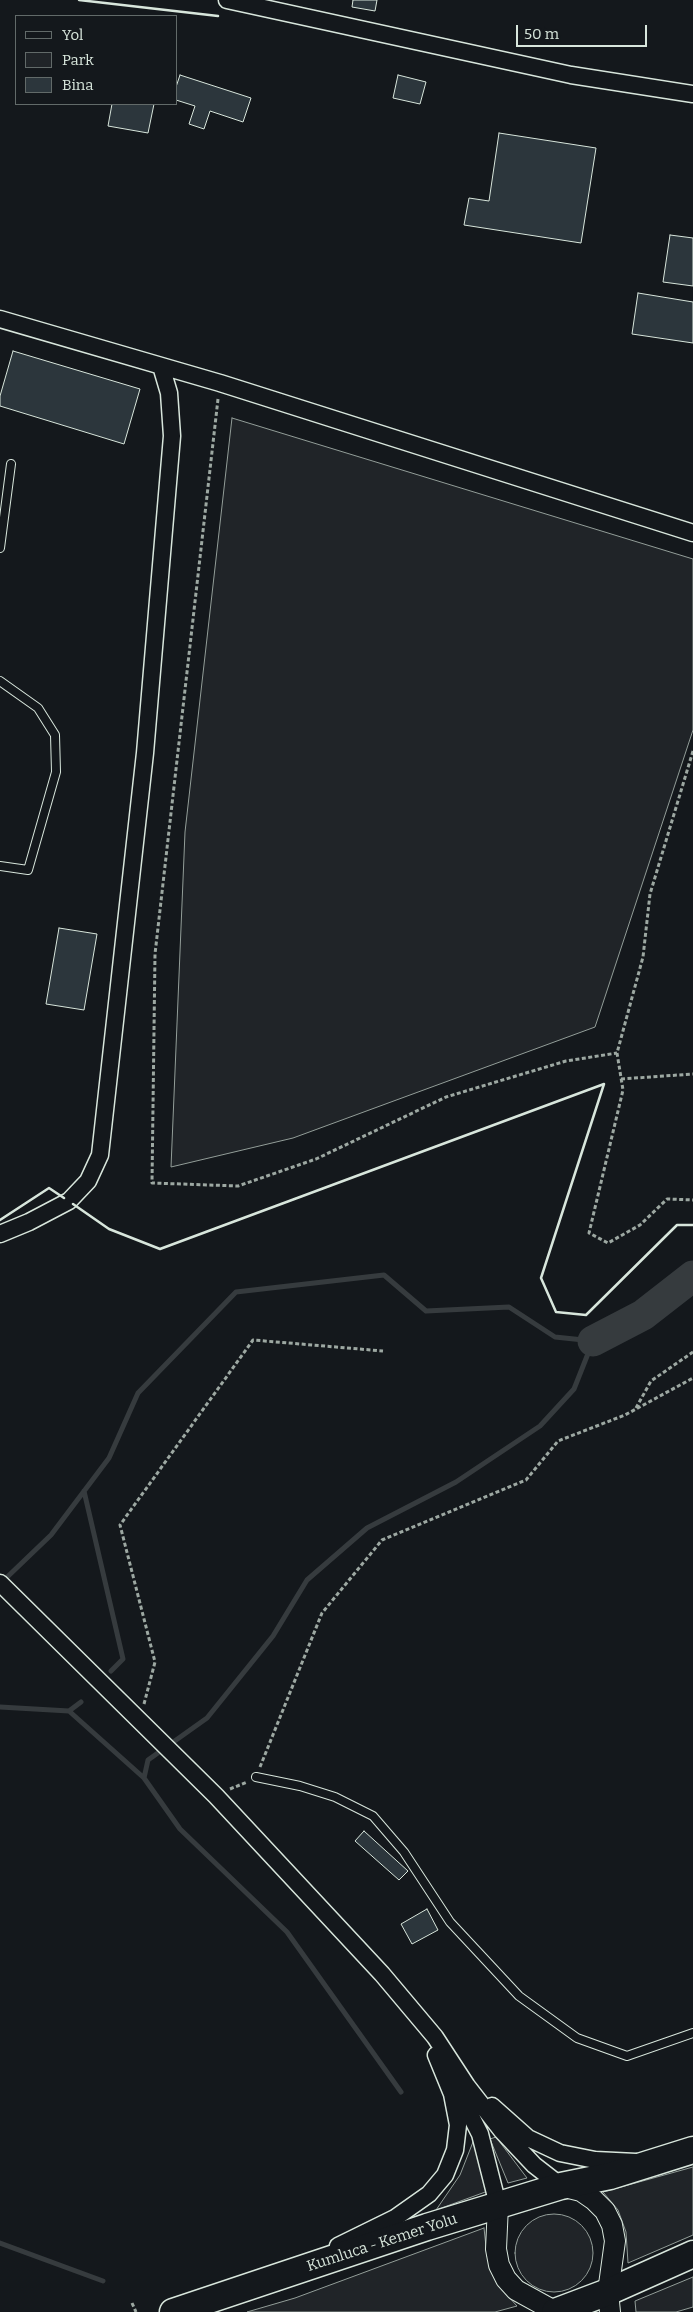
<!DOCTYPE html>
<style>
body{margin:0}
#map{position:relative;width:693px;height:2312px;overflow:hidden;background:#14181c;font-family:Bitter,serif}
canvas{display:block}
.legend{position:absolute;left:15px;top:15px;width:162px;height:90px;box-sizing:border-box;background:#14181c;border:1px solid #626a69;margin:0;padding:6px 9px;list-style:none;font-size:15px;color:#d8e6dc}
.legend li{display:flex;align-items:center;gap:10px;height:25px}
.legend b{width:25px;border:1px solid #626a69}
.scale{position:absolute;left:516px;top:25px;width:131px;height:22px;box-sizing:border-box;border:2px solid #d8e6dc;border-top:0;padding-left:6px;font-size:15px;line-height:18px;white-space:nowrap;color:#d8e6dc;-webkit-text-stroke:4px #14181c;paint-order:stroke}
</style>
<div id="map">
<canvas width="693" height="2312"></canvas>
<ul class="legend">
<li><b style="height:6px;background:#14181c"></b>Yol</li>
<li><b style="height:14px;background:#202428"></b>Park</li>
<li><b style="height:14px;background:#2c363c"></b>Bina</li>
</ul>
<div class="scale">50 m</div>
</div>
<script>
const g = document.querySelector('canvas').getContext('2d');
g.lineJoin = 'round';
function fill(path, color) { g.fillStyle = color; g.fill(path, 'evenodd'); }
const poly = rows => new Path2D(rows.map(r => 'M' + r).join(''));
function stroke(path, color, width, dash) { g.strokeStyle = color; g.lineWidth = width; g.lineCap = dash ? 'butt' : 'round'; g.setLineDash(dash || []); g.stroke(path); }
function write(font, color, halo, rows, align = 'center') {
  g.font = font + ' Bitter,serif'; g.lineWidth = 4; g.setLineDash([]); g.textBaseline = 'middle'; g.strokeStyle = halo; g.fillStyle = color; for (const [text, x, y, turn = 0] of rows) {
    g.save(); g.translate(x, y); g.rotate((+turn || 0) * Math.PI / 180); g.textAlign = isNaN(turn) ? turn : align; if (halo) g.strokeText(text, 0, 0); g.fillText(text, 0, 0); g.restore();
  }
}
const green = poly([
 [232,418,693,559,693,730,595,1027,293,1138,171,1167,185,832,232,418],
 [496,2137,527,2178,508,2183,490,2139,496,2137],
 [473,2142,488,2191,436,2210,460,2175,473,2142],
 [693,2167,693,2235,628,2263,626,2232,618,2210,603,2192,693,2167],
 '515 2253a39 39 0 1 1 78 0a39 39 0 1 1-78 0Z',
 [484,2228,487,2256,497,2284,517,2306,495,2312,247,2312,295,2298,484,2228],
 [693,2277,693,2307,676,2312,636,2312,635,2301,693,2277]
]);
const stream = poly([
 [84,1491,123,1659,111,1671],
 [3,1581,51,1535,109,1458,138,1393,236,1292,384,1275,426,1311,509,1307,555,1337,593,1341,574,1389,540,1426,456,1482,367,1528,307,1580,273,1636,207,1718,148,1760,144,1778,180,1829,287,1932,401,2092],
 [0,1707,69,1711,81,1702],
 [69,1711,144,1778],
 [0,2243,103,2281]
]);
const river = poly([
 [593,1341,643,1315,693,1276]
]);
const building = poly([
 [353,0,377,0,375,11,352,7,353,0],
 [180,75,251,98,243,122,210,111,204,129,189,124,195,106,176,100,176,87,180,75],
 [398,75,426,82,420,104,393,98,398,75],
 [112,104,154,104,148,133,108,126,112,104],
 [499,133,596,148,581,243,464,225,469,198,489,201,499,133],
 [670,235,693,238,693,286,663,282,670,235],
 [638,293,693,302,693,343,632,334,638,293],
 [13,351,140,389,124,444,0,406,0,396,13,351],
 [59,928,97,934,84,1010,46,1004,59,928],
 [364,1831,408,1871,399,1880,355,1841,364,1831],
 [427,1909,438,1930,412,1944,401,1924,427,1909]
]);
const path = poly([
 [218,399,155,954,152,1183,238,1186,316,1159,446,1097,566,1061,617,1053],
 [693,751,650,894,643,957,617,1053,623,1090,589,1233,608,1243,640,1225,667,1199,693,1200],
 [621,1079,693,1074],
 [636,1408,651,1381,693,1352],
 [144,1704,155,1662,120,1525,253,1340,383,1351],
 [260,1767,322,1613,382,1540,526,1480,558,1441,625,1415,693,1378],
 [230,1789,247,1782],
 [132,2303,136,2312]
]);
const service = poly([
 [0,548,11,464],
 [0,681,38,708,55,735,56,772,28,870,0,866],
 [256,1777,300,1786,335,1797,373,1816,404,1852,450,1922,519,1996,577,2038,627,2056,693,2033]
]);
const minor = poly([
 [227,0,571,75,693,94],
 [0,319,220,383,693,533],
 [0,1234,29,1222,69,1201,88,1181,100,1155,145,753,172,436,169,393,161,366],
 [0,1583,216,1796,382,1974,435,2037,467,2086,502,2131,534,2165,561,2186],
 [455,2085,480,2134,498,2205],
 [492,2106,528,2138,560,2153,595,2160,636,2162],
 [338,2246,395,2218,429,2194,445,2175,455,2150,458,2125,452,2094,436,2055]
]);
const tertiary = poly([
 [561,2186,581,2191,594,2200,605,2211,612,2225,615,2241,608,2292,610,2312],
 [498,2205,496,2249,499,2265,506,2279,516,2290,556,2312]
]);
const trunk = poly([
 [173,2312,427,2227,561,2186,610,2176,693,2150],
 [555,2312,608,2292,693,2254]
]);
const wall = poly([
 [79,0,218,16],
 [73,1204,109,1229,160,1249,604,1084,541,1278,556,1312,586,1315,677,1225,693,1225],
 [0,1220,49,1188,64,1198]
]);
const streetNames = [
 ["Kumluca - Kemer Yolu",382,2243,-18]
];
fill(green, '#202428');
stroke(green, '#939e99', 1);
stroke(stream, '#363b3e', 5);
stroke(river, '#363b3e', 31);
fill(building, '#2c363c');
stroke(building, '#d8e6dc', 1);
stroke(service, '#d8e6dc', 10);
stroke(minor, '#d8e6dc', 19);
stroke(tertiary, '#d8e6dc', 22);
stroke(trunk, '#d8e6dc', 29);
stroke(path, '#9da8a2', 3, [4, 2.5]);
stroke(service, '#14181c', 8);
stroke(minor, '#14181c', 16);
stroke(tertiary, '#14181c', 20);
stroke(trunk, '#14181c', 26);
stroke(wall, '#d8e6dc', 2.5);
write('15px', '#d8e6dc', '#14181c', streetNames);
</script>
